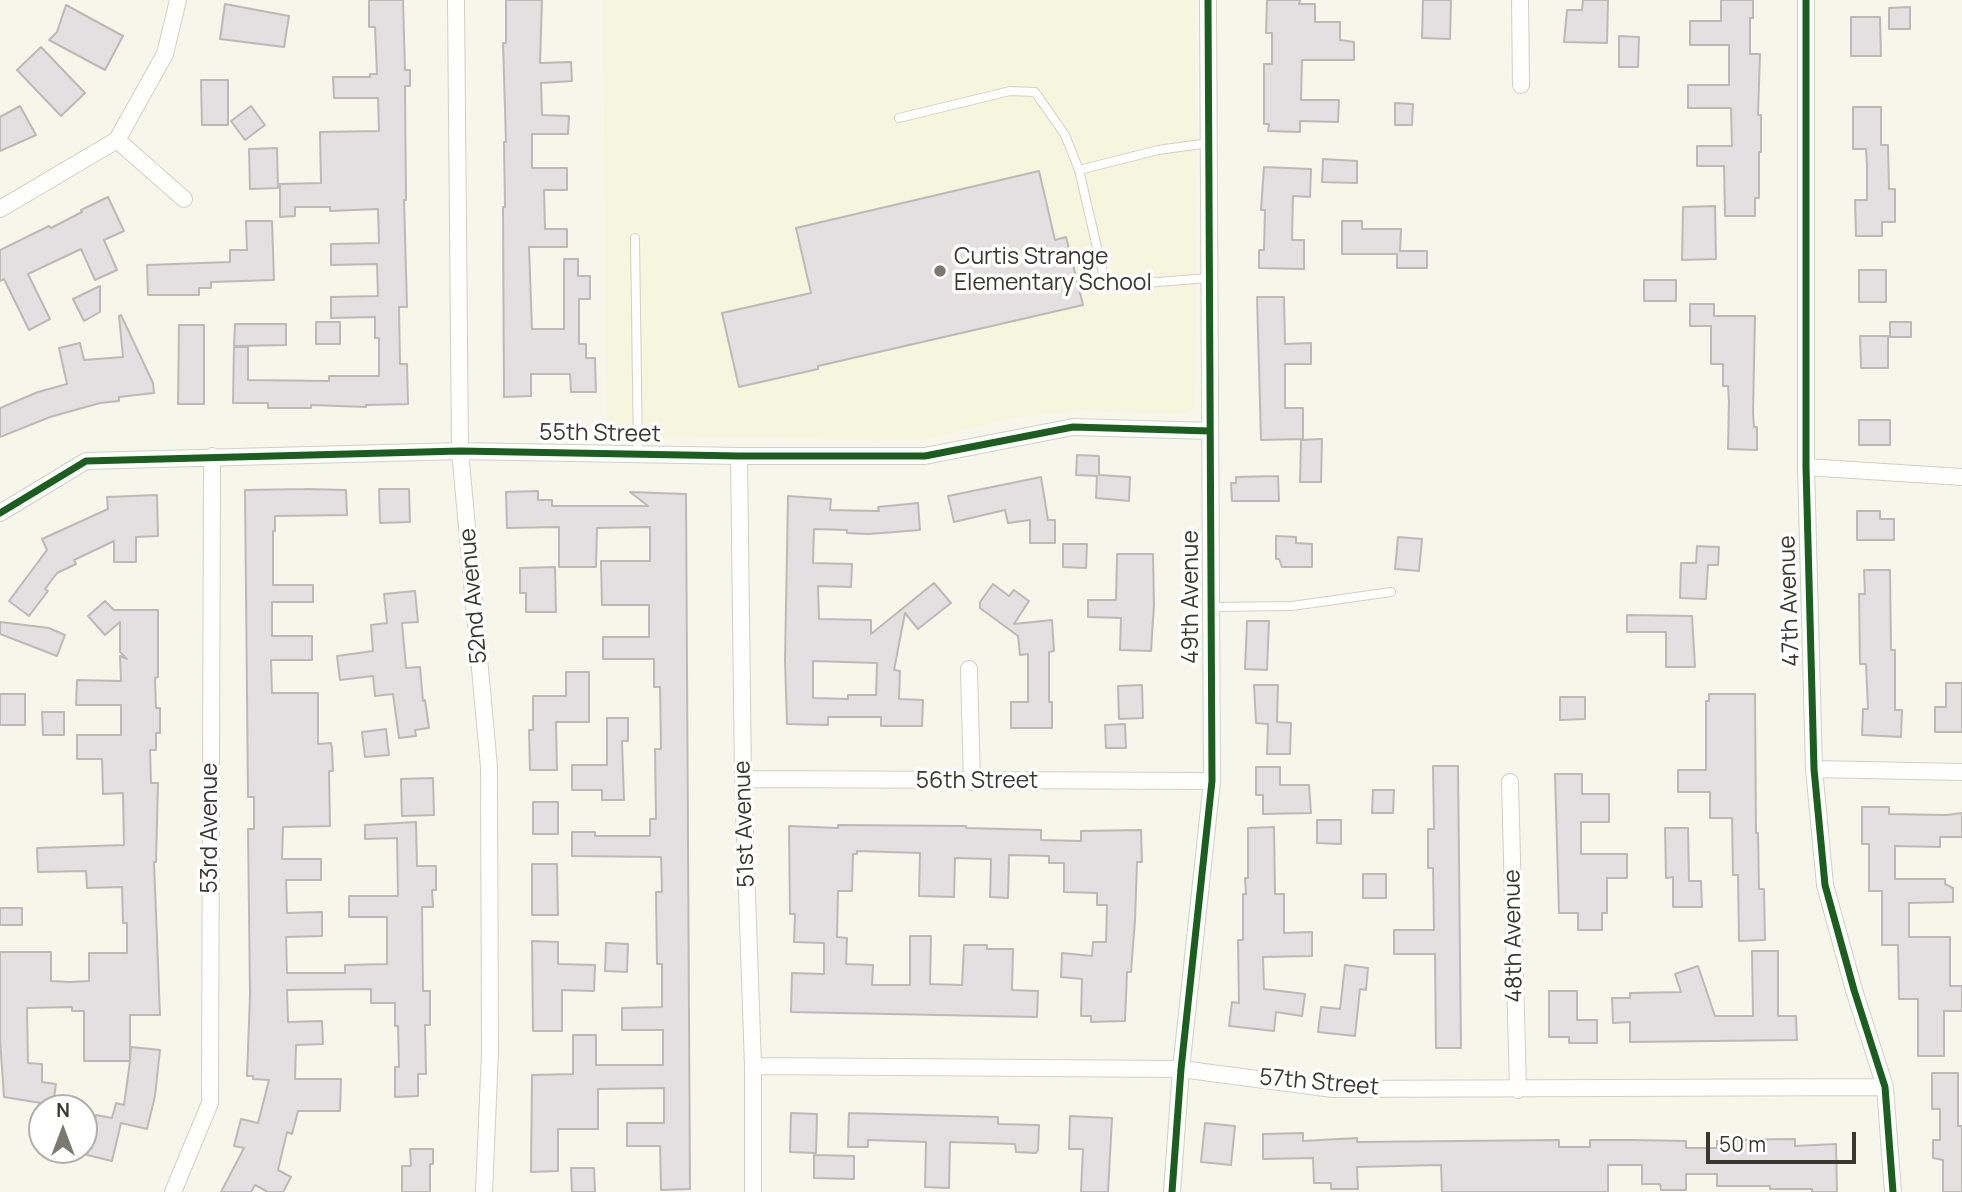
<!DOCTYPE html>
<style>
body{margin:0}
#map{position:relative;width:1962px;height:1192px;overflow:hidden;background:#f6f6ea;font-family:Manrope,sans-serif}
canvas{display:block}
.north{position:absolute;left:28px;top:1094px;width:70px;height:70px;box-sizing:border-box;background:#fff;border:2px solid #b0afac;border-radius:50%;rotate:0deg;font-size:19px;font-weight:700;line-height:28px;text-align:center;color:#393830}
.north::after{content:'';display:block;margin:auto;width:24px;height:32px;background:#7b7a71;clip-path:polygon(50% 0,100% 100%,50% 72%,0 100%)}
.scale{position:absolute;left:1706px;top:1132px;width:150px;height:32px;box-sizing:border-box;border:4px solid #393830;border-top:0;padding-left:9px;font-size:21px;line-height:24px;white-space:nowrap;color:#393830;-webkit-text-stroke:5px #fff;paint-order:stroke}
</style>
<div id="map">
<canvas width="1962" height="1192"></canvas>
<div class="north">N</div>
<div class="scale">50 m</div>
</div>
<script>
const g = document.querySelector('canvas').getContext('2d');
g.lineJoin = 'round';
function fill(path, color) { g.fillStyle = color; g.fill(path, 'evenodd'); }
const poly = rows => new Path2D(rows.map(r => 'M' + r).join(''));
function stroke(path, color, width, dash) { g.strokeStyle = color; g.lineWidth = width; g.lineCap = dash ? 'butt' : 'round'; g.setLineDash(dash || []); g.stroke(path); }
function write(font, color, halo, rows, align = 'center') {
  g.font = font + ' Manrope,sans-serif'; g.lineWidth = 7; g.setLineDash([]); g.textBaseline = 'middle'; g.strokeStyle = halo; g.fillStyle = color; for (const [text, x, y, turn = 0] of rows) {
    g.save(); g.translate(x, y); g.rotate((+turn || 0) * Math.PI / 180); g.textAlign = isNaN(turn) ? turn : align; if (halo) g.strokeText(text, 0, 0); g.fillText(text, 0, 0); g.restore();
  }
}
const built = poly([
 [603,0,1195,0,1196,320,1195,396,1195,406,1192,410,1181,414,1083,411,1018,417,918,441,607,435]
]);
const building = poly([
 [369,0,403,0,405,70,410,70,410,86,405,86,406,200,404,200,407,307,399,307,400,364,407,364,408,404,366,405,366,407,311,405,311,408,268,408,268,403,233,403,234,347,248,347,248,380,329,381,329,376,379,376,379,338,375,338,375,317,331,318,331,297,378,296,377,264,331,265,331,244,379,243,378,209,330,211,330,207,295,207,295,216,280,217,280,184,321,183,320,132,379,131,378,98,334,98,333,77,370,77,370,74,377,74,375,27,369,27,369,0],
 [506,0,542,0,540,63,571,62,572,81,541,83,542,115,569,116,568,134,532,134,532,168,567,168,567,190,544,190,545,229,567,229,567,247,529,247,532,329,564,329,564,259,578,259,578,276,590,276,590,299,579,299,579,344,586,344,586,358,595,358,596,392,571,392,570,374,531,374,531,396,504,397,503,207,505,207,504,142,506,142,503,43,506,43,506,0],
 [1267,0,1300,0,1299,4,1315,4,1315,22,1340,22,1340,40,1354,42,1354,60,1302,60,1301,100,1339,100,1338,122,1300,121,1300,132,1268,131,1269,124,1264,124,1264,64,1272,64,1272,33,1266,33,1267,0],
 [1423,0,1451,0,1450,39,1422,38,1423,0],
 [1583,0,1608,0,1607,43,1564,42,1567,10,1582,10,1583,0],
 [1721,0,1753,0,1753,18,1750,18,1750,54,1760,54,1758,115,1761,115,1761,152,1759,152,1759,198,1755,198,1755,216,1725,216,1724,166,1697,166,1697,146,1732,146,1731,108,1688,108,1688,85,1729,85,1729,45,1690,45,1690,21,1721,21,1721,0],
 [225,4,289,16,284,47,220,39,225,4],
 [66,5,123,36,105,70,49,40,57,32,66,5],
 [1910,7,1910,29,1889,29,1889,8,1910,7],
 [1851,17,1880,17,1881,56,1851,56,1851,17],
 [1619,36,1639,37,1638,67,1619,67,1619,36],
 [41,47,85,93,61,116,17,70,41,47],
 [201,80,228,80,228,125,202,125,201,80],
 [1395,103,1413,104,1412,125,1395,125,1395,103],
 [20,106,36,135,0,151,0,117,20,106],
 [251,106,265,125,245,140,231,121,251,106],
 [1853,107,1881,107,1881,145,1888,145,1889,189,1895,189,1895,222,1882,222,1882,236,1856,236,1855,200,1867,200,1867,164,1866,149,1853,149,1853,107],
 [277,148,278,188,250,189,249,149,277,148],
 [1323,159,1357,161,1357,183,1322,182,1323,159],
 [1264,167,1311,169,1310,197,1293,196,1292,240,1304,240,1304,269,1259,268,1259,250,1264,250,1265,210,1261,210,1264,167],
 [1039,171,1055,240,1066,237,1083,305,818,366,818,369,739,387,722,313,811,293,796,228,1039,171],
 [108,197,124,231,104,240,117,270,95,280,81,249,28,274,50,319,29,330,4,279,0,281,0,250,49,226,51,228,82,212,81,210,108,197],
 [1715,206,1716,259,1682,260,1683,207,1715,206],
 [246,221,272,221,274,280,211,282,211,288,199,288,199,295,148,295,147,265,230,262,230,250,247,250,246,221],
 [1342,221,1362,221,1362,229,1401,229,1400,251,1427,251,1427,268,1397,268,1397,254,1342,254,1342,221],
 [1859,270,1886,270,1886,302,1859,302,1859,270],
 [1644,280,1676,280,1676,301,1644,301,1644,280],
 [100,286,100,312,84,321,73,299,100,286],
 [1257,297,1284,297,1285,344,1311,343,1311,364,1285,364,1285,408,1303,408,1303,439,1261,440,1257,297],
 [1690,304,1714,304,1714,316,1755,316,1753,413,1754,427,1757,427,1757,450,1728,449,1729,401,1728,386,1723,386,1723,364,1711,364,1711,326,1690,326,1690,304],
 [121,315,153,383,154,393,119,397,119,401,100,403,50,417,0,437,0,408,38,392,67,384,59,348,80,343,84,360,123,357,119,316,121,315],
 [316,322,340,322,340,344,316,344,316,322],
 [1890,322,1911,322,1911,337,1890,337,1890,322],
 [235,324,286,324,286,345,234,346,235,324],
 [179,325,204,325,204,404,178,404,179,325],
 [1860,336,1888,336,1888,368,1861,368,1860,336],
 [1859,420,1890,420,1890,445,1859,445,1859,420],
 [1322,439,1321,482,1300,482,1301,440,1322,439],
 [1077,455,1099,456,1099,475,1130,477,1129,501,1096,498,1097,476,1076,475,1077,455],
 [1278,476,1279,501,1232,501,1231,483,1236,483,1236,477,1278,476],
 [1041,477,1048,520,1055,520,1055,543,1030,543,1030,520,1008,523,1005,510,954,522,948,496,1041,477],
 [306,489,346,490,347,515,275,516,275,531,273,531,273,585,313,585,313,602,272,602,272,636,312,636,312,660,271,660,272,693,318,693,318,744,331,743,332,748,333,771,329,771,330,826,283,827,282,859,321,859,321,880,286,880,287,913,322,912,322,936,286,937,287,973,345,973,345,965,387,964,387,917,349,917,349,896,398,896,397,838,365,839,365,825,416,822,417,866,436,866,436,890,432,890,433,907,422,907,423,991,430,991,430,1025,425,1025,426,1074,418,1074,418,1096,395,1097,395,1067,399,1067,398,1026,395,1026,395,1003,371,1003,371,989,287,990,288,1022,322,1021,323,1044,296,1045,295,1079,341,1079,340,1111,298,1111,292,1134,287,1132,278,1170,291,1177,283,1192,268,1192,255,1185,251,1192,221,1192,244,1148,234,1146,241,1119,258,1123,269,1080,253,1079,253,1076,247,1076,250,995,248,829,254,829,254,797,248,797,245,490,306,489],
 [379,489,409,489,410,522,380,523,379,489],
 [538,491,538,500,552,500,552,506,648,506,630,492,686,494,690,1189,661,1190,660,1146,627,1146,627,1123,664,1123,664,1088,598,1089,598,1129,558,1129,558,1171,531,1172,532,1075,573,1074,573,1035,596,1035,596,1065,663,1065,663,1030,622,1030,622,1008,662,1007,662,964,657,964,656,892,662,892,661,857,572,856,572,832,595,832,595,836,650,836,650,819,656,819,655,749,661,749,660,687,654,687,654,659,603,659,603,637,649,637,649,605,602,605,601,561,650,561,650,527,597,528,596,567,559,567,559,527,507,528,506,492,538,491],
 [157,495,158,536,136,537,136,562,114,562,114,541,74,560,76,564,57,573,45,589,48,591,29,616,9,601,47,550,42,539,108,509,107,497,157,495],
 [788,496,831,499,830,510,879,511,878,507,918,503,920,530,869,534,847,533,847,530,814,529,813,563,852,564,851,587,818,586,819,619,871,620,871,634,934,583,951,603,918,629,905,613,894,670,900,671,899,699,923,700,922,726,881,726,881,717,828,717,828,725,787,724,785,660,788,496],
 [813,661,877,663,876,695,848,695,848,699,813,698,813,661],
 [1857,511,1880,511,1880,519,1894,519,1894,540,1857,540,1857,511],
 [1276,536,1296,537,1296,543,1312,544,1312,567,1282,567,1279,559,1276,559,1276,536],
 [1398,537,1422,539,1419,571,1395,569,1398,537],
 [1063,544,1087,544,1086,568,1063,567,1063,544],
 [1697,546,1719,547,1718,565,1708,565,1706,599,1680,598,1681,563,1696,563,1697,546],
 [1117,554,1153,554,1154,605,1151,651,1120,650,1121,618,1088,617,1088,600,1116,600,1117,554],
 [555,567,556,612,526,612,526,593,520,593,520,568,555,567],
 [1864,570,1890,570,1891,650,1895,650,1895,710,1902,710,1901,737,1862,735,1863,709,1868,709,1866,664,1860,664,1859,594,1865,594,1864,570],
 [993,584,1009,596,1014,590,1029,601,1014,624,1052,620,1054,651,1049,652,1049,702,1052,702,1052,728,1011,728,1011,702,1028,702,1028,654,1020,655,1018,636,980,608,980,602,993,584],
 [415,591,418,622,402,623,406,668,420,667,423,701,425,700,429,728,415,730,416,736,399,738,393,694,375,696,373,676,340,680,337,656,373,651,371,625,387,623,384,594,415,591],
 [105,601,114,610,158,610,158,677,155,678,156,708,160,708,160,733,156,733,156,750,150,750,151,783,158,783,156,862,154,862,160,1015,130,1015,130,1060,131,1047,160,1050,155,1096,147,1129,121,1123,112,1161,87,1155,96,1115,112,1118,116,1103,124,1105,130,1061,84,1061,84,1011,72,1011,72,1007,27,1008,28,1063,42,1064,42,1082,56,1084,53,1105,4,1097,0,1039,0,952,51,952,51,981,69,982,89,981,89,953,127,953,127,923,123,923,122,887,87,888,86,871,38,872,37,848,124,845,123,793,103,794,102,759,77,759,77,735,121,735,121,705,76,705,77,680,121,681,120,656,127,659,120,652,120,622,105,635,88,616,105,601],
 [1627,615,1692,616,1695,667,1666,667,1666,632,1627,632,1627,615],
 [1247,621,1269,621,1267,670,1245,669,1247,621],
 [0,622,49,628,65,635,57,656,0,634,0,622],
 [566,672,589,672,589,722,556,722,557,770,530,770,529,730,533,730,533,696,566,696,566,672],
 [1946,683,1962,683,1962,732,1935,732,1935,707,1946,707,1946,683],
 [1142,685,1143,718,1119,719,1118,686,1142,685],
 [1254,685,1278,685,1277,722,1291,723,1290,754,1267,754,1268,724,1256,723,1254,685],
 [0,694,25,694,25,725,0,725,0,694],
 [1709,694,1755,694,1756,833,1758,833,1759,889,1764,889,1765,940,1739,941,1738,875,1733,875,1732,818,1710,818,1710,792,1678,792,1678,770,1706,770,1706,701,1709,701,1709,694],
 [1560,697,1585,697,1585,719,1560,720,1560,697],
 [42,712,64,712,64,735,43,735,42,712],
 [607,718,628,718,628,741,622,741,624,800,602,800,602,790,572,790,572,765,607,765,607,718],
 [1125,724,1126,748,1106,748,1105,725,1125,724],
 [386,729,389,755,365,757,362,732,386,729],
 [1433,766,1458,766,1461,1048,1436,1048,1435,954,1394,954,1394,930,1434,930,1433,868,1428,868,1428,829,1434,829,1433,766],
 [1256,767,1280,767,1280,785,1309,785,1311,813,1263,814,1263,795,1256,795,1256,767],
 [1555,774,1582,774,1582,794,1609,794,1609,822,1581,822,1581,854,1627,854,1627,878,1607,878,1607,913,1602,913,1602,930,1578,930,1578,913,1559,913,1555,774],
 [433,778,434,815,402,816,401,779,433,778],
 [1373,790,1394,790,1393,813,1372,813,1373,790],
 [533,802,558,802,558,834,533,834,533,802],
 [1862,807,1889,807,1889,814,1946,815,1962,813,1962,837,1940,837,1940,847,1895,846,1895,879,1945,879,1945,884,1953,888,1953,902,1909,903,1909,937,1950,937,1950,986,1962,986,1962,1011,1944,1011,1944,1056,1918,1056,1918,999,1899,999,1898,945,1882,945,1882,891,1869,891,1869,844,1862,844,1862,807],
 [1317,820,1341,820,1341,844,1317,843,1317,820],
 [838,825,966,826,966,828,1041,830,1041,840,1081,841,1081,831,1141,830,1142,862,1137,862,1135,920,1131,972,1127,972,1125,1021,1091,1022,1091,1016,1081,1016,1082,979,1061,977,1062,953,1092,956,1093,942,1106,942,1107,905,1097,905,1097,893,1064,892,1064,863,1049,863,1049,856,1009,855,1008,898,990,897,991,859,955,858,954,897,919,896,920,853,857,851,857,854,853,854,852,891,838,891,837,937,847,938,846,964,873,965,872,985,910,985,910,936,931,936,930,984,962,985,964,945,987,945,987,949,1013,949,1012,990,1038,991,1037,1017,791,1012,792,973,824,974,824,943,794,942,795,914,790,914,789,826,838,828,838,825],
 [1274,827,1275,894,1284,894,1284,933,1312,932,1312,956,1263,957,1264,989,1305,994,1302,1016,1276,1012,1274,1031,1229,1026,1232,1002,1239,1003,1238,940,1243,940,1243,894,1246,894,1245,878,1248,878,1248,828,1274,827],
 [1665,828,1688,828,1689,881,1701,881,1702,907,1673,907,1673,877,1666,878,1665,828],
 [532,864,557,864,558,915,532,915,532,864],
 [1363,874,1386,874,1386,898,1363,898,1363,874],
 [0,908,22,908,22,925,0,925,0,908],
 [532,941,558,942,558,964,595,965,594,991,562,990,562,1031,533,1031,532,941],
 [606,943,628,944,627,972,605,971,606,943],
 [1752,951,1778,951,1778,1016,1796,1016,1797,1040,1630,1042,1630,1022,1613,1023,1612,998,1630,998,1630,993,1681,992,1675,974,1698,966,1715,1016,1753,1016,1752,951],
 [1345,965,1368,968,1366,990,1360,989,1355,1036,1318,1032,1321,1007,1340,1009,1345,965],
 [1549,991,1577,991,1577,1020,1597,1020,1597,1043,1569,1043,1569,1037,1549,1037,1549,991],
 [1932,1073,1958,1073,1958,1126,1962,1126,1962,1192,1943,1192,1943,1160,1933,1158,1933,1140,1940,1140,1940,1109,1932,1109,1932,1073],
 [791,1113,817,1114,816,1153,790,1152,791,1113],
 [849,1113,998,1117,998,1124,1039,1125,1038,1150,1036,1153,1016,1152,1015,1144,950,1142,949,1188,925,1187,926,1142,868,1140,868,1147,848,1147,849,1113],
 [1070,1116,1112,1118,1108,1192,1081,1192,1083,1149,1069,1149,1070,1116],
 [1205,1123,1235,1126,1231,1165,1201,1162,1205,1123],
 [1303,1133,1303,1141,1357,1138,1357,1142,1559,1140,1559,1147,1590,1147,1590,1140,1632,1140,1686,1141,1686,1148,1717,1148,1717,1140,1795,1139,1795,1146,1836,1144,1837,1192,1812,1192,1812,1189,1770,1189,1770,1186,1717,1186,1717,1174,1686,1174,1686,1190,1661,1190,1660,1184,1642,1184,1642,1165,1608,1165,1608,1192,1442,1192,1441,1165,1357,1167,1358,1189,1331,1189,1331,1183,1314,1183,1313,1158,1263,1159,1263,1134,1303,1133],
 [410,1149,433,1149,433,1164,430,1164,430,1192,402,1192,402,1166,411,1166,410,1149],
 [814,1155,854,1156,854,1179,814,1178,814,1155],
 [571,1168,594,1168,595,1192,572,1192,571,1168]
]);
const service = poly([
 [899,118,1010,91,1035,92,1065,135,1079,170,1106,286,1209,278],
 [1079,170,1158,150,1209,143],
 [635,238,638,454],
 [1211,607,1292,606,1391,592]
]);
const minor = poly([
 [456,0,460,451,489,767,490,1052,484,1192],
 [1520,0,1521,85],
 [1806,0,1806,467,1814,769,1825,885,1854,990,1885,1087,1893,1192],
 [117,140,165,54,178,0],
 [117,140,184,199],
 [0,209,117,140],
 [739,456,743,779,753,1066,753,1192],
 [1806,467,1962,477],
 [0,513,86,461,460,451,739,456,925,456,1073,427,1210,431],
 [969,669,972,782],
 [1814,769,1962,772],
 [743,779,1212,781],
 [1510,782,1518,1090],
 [753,1066,1181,1069,1333,1089,1885,1087],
 [173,1192,210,1103,212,456],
 [1172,1192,1181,1069,1212,781,1208,0]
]);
const cycleway = poly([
 [1806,0,1806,467,1814,769,1825,885,1854,990,1885,1087,1893,1192],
 [0,513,86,461,460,451,739,456,925,456,1073,427,1210,431],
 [1172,1192,1181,1069,1212,781,1208,0]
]);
const markers = [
 [940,271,7,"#7b7a71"]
];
const poiNames = [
 ["Curtis Strange",954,258],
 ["Elementary School",954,284]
];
const streetNames = [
 ["55th Street",600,434,1],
 ["52nd Avenue",474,596,-95],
 ["49th Avenue",1192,597,-90],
 ["47th Avenue",1790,601,-92],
 ["56th Street",977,782],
 ["51st Avenue",745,824,-92],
 ["53rd Avenue",211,828,-90],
 ["48th Avenue",1514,936,-91],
 ["57th Street",1319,1083,5]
];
fill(built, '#f6f5de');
fill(building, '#e4dfe1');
stroke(building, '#bcbab7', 2);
stroke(service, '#d1d0c7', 10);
stroke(minor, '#d1d0c7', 18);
stroke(service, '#fefefc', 8);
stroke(minor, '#fefefc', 16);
stroke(cycleway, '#1b5e20', 7);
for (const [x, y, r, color] of markers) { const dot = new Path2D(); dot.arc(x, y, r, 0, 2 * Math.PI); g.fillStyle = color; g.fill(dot); stroke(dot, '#fff', 2.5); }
write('23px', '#393830', '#fff', poiNames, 'left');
write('23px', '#393830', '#fff', streetNames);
</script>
